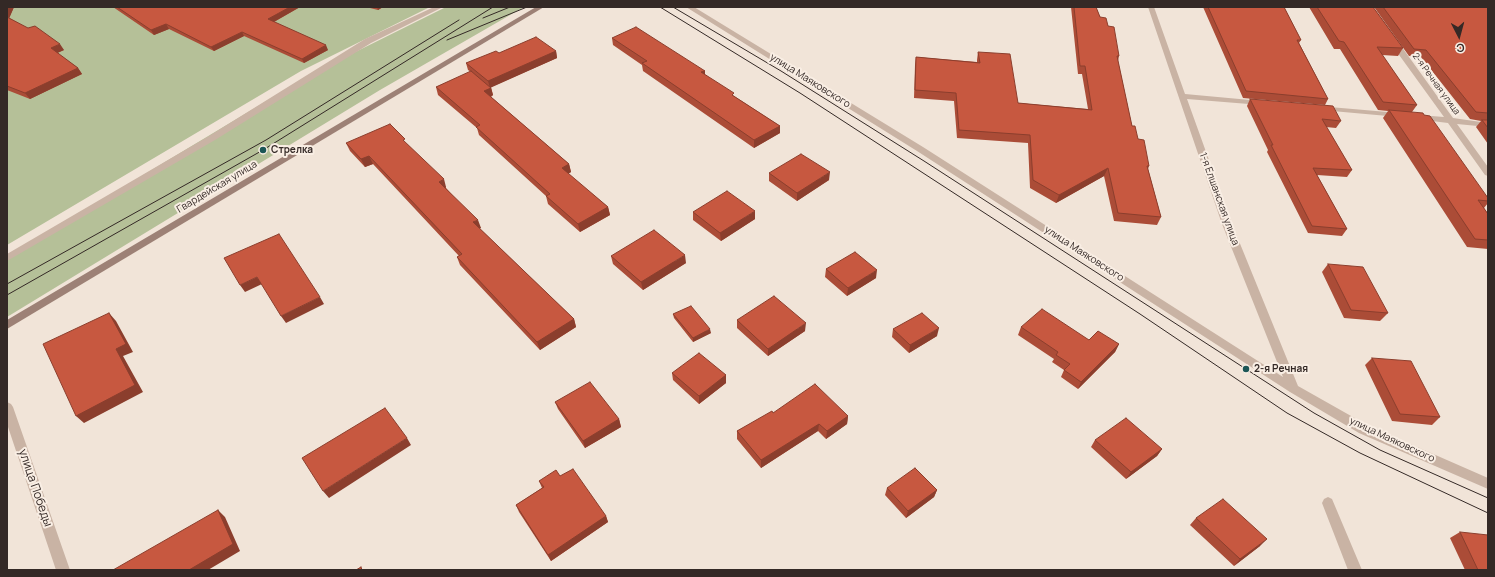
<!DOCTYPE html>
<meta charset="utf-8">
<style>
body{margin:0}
#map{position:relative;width:1495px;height:577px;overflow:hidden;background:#f1e4d8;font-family:Manrope,sans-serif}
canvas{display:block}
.frame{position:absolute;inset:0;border:8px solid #342926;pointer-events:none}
.north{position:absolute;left:1439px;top:16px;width:40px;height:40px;-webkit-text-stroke:3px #f9eee4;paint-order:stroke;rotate:174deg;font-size:11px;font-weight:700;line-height:16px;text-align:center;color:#342926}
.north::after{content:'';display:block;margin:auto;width:14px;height:18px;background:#342926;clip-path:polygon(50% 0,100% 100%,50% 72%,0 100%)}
</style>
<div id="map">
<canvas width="1495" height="577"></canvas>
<div class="frame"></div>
<div class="north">С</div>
</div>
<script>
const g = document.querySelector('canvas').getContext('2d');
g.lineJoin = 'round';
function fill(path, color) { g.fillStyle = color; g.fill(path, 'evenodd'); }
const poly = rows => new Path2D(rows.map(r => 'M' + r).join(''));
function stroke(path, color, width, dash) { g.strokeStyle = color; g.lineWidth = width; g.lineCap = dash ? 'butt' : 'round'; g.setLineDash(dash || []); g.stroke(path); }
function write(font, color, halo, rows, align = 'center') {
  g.font = font + ' Manrope,sans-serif'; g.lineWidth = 4; g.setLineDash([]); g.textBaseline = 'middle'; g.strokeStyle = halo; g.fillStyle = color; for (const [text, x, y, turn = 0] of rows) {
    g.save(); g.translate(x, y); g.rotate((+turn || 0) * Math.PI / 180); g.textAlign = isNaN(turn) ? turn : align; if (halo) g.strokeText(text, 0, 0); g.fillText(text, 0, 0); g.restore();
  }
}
const green = poly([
 [7,7,430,7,301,71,7,245],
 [446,7,524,7,380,90,7,317,7,257,313,73]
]);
const street = poly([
 [434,7,443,7,371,43,215,140,7,261,7,254,209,136,365,39,434,7],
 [686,7,694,7,923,147,1283,377,1222,224,1148,7,1154,7,1185,94,1261,101,1265,103,1261,105,1187,99,1232,224,1298,386,1367,425,1488,478,1488,489,1359,433,1290,392,917,151,686,7],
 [1390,39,1396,39,1453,118,1488,123,1488,127,1457,124,1488,167,1488,176,1485,175,1448,123,1416,119,1416,115,1419,115,1444,117,1389,41,1390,39],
 [1318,106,1399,113,1403,115,1399,117,1321,110,1318,110,1318,106],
 [7,402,11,404,13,407,70,570,56,570,7,424,7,402],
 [1328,497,1332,499,1362,570,1348,570,1322,503,1324,499,1328,497]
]);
const secondary = poly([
 [536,7,544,7,7,329,7,320,536,7]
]);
const tram = poly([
 [660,7,800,93,1140,314,1287,413,1360,453,1488,513],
 [673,7,781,71,924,161,1314,413,1380,450,1488,498],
 [483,18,510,7],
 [447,40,527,7],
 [7,284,266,140,459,20],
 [7,295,263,150,493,7]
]);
const wall = poly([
 [7,7,14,7,9,18,64,50,57,53,78,68,82,74,30,99,7,90],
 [113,7,300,7,274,22,328,50,304,63,244,36,214,51,169,29,154,35],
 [366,7,383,7,378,10],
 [1071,7,1096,7,1100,17,1108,26,1119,56,1118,61,1132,126,1149,166,1148,169,1161,217,1157,225,1114,221,1104,176,1056,203,1030,188,1028,143,957,138,954,101,914,98,915,65,916,57,977,62,977,60,978,52,1018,103,1088,109,1082,74,1078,74],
 [1203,7,1284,7,1301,40,1299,43,1328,99,1325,105,1243,98],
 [1309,7,1373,7,1403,48,1398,56,1382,55,1417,105,1412,112,1488,198,1488,203,1484,208,1488,214,1488,249,1467,247,1383,118,1388,111,1378,110,1340,49,1334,49],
 [1374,7,1488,7,1488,144,1476,127,1481,121,1470,119,1421,57,1409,56],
 [612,38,705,71,705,75,734,96,780,126,780,133,754,148,643,71,642,65,613,45],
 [556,51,557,58,491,87,493,95,491,97,569,164,571,172,568,174,608,207,610,215,580,232,548,204,546,196,479,135,477,128,438,95,436,87,471,72,468,70,466,63,499,53],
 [1250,99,1341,121,1336,128,1326,127,1352,170,1347,177,1317,175,1347,229,1342,236,1308,233,1267,152,1268,150,1247,106],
 [346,143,407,144,446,187,446,188,481,228,479,228,574,319,576,327,540,350,460,265,457,257,459,256,373,164,365,167,350,151],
 [769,173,829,180,797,201,769,181],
 [693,212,755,219,721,241,693,220],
 [611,256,686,263,643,290,613,264],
 [1328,264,1388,313,1380,321,1344,318,1322,272],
 [826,269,876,278,847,296,825,277],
 [673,314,711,333,693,342,674,318],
 [737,320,805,331,768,356,737,328],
 [1021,327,1089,340,1119,344,1115,352,1078,389,1061,377,1064,370,1052,362,1054,359,1018,335],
 [893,329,937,336,909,353,892,337],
 [1372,358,1440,417,1432,425,1392,421,1365,365],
 [672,373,726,375,726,383,699,404,673,380],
 [555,402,619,419,621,427,585,448,558,409],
 [773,413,848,416,847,424,826,439,818,431,761,468,737,439,737,431],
 [1095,440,1162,449,1157,456,1126,479,1091,447],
 [560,476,606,516,608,522,551,561,519,512,516,505,542,488,539,481],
 [887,488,937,490,934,497,906,518,885,495],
 [1196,518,1260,546,1234,566,1190,525],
 [1460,532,1488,570,1465,570,1450,538]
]);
const shadedWall = poly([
 [7,7,14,7,8,21,7,19],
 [290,7,300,7,270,24,268,19],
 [377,7,383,7,378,10],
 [166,24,169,29,154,35,151,30],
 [242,32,244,36,214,51,211,47],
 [60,44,64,50,55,54,51,48],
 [326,45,328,50,304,63,302,59],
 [556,51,557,58,490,88,488,81],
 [78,68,82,74,30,99,25,93],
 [705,71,705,78,701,72],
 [491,88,493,95,486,99,484,91],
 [780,126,780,133,754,148,754,140],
 [369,156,373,164,365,167,361,159],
 [569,164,571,172,564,176,562,168],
 [1108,168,1104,176,1056,203,1059,195],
 [830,172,829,180,797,201,797,193],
 [444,179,446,187,442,190,439,182],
 [608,207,610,215,580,232,578,224],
 [755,211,755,219,721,241,720,233],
 [478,220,481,228,476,230,473,222],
 [685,255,686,263,643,290,641,282],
 [877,270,876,278,847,296,848,288],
 [257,277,262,284,245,292,240,285],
 [320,297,324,304,286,323,281,316],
 [109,313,116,321,133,352,123,356,143,392,84,423,76,416,116,349],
 [574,319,576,327,540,350,537,342],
 [806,323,805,331,768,356,768,349],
 [939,328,937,336,909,353,910,345],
 [710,329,711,333,693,342,693,338],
 [1119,344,1115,352,1078,389,1081,382],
 [726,375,726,383,699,404,699,396],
 [848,416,847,424,826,439,827,431],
 [619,419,621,427,585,448,583,441],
 [819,424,818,431,761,468,761,460],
 [407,438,411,445,329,498,323,491],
 [1162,449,1157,456,1126,479,1131,472],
 [937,490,934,497,906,518,908,511],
 [218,510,225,517,240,551,208,570,189,570],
 [606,516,608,522,551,561,548,555],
 [1267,539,1260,546,1234,566,1240,559]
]);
const building = poly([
 [117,7,290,7,268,19,326,45,302,59,242,32,211,47,166,24,151,30,117,7],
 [1074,7,1096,7,1100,17,1106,18,1108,26,1114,27,1119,56,1117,56,1132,126,1135,126,1138,139,1144,140,1149,166,1147,166,1161,217,1118,213,1108,168,1059,195,1033,180,1030,135,959,130,956,93,915,90,916,57,980,63,978,52,1010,54,1018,103,1092,110,1085,66,1080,66,1074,7],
 [1208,7,1284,7,1301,40,1297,40,1328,99,1246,91,1208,7],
 [1317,7,1373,7,1403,48,1377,47,1417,105,1383,102,1344,42,1339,41,1317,7],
 [1383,7,1488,7,1488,113,1476,112,1426,50,1414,49,1383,7],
 [7,17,28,28,35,26,60,44,51,48,78,68,25,93,7,86,7,17],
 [636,27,705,71,701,72,734,93,732,95,780,126,754,140,642,63,647,61,612,38,636,27],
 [536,37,556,51,488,81,466,63,496,51,499,53,536,37],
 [471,71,491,88,484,91,569,164,562,168,608,207,578,224,546,196,550,194,476,127,480,125,436,87,471,71],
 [1250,99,1333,106,1341,121,1322,119,1352,170,1313,168,1347,229,1312,226,1271,145,1273,145,1250,99],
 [1389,110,1423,113,1424,115,1430,116,1488,198,1488,201,1478,200,1488,214,1488,240,1475,239,1389,110],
 [1482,120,1488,120,1488,128,1482,120],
 [390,124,405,139,403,140,444,179,439,182,478,220,473,222,574,319,537,342,457,257,462,254,369,156,361,159,346,143,390,124],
 [801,154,830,172,797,193,769,173,801,154],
 [727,191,755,211,720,233,693,212,727,191],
 [654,230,685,255,641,282,611,256,654,230],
 [279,234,320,297,281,316,257,277,240,285,224,258,279,234],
 [855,252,877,270,848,288,826,269,855,252],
 [1328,264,1363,267,1388,313,1351,310,1328,264],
 [774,296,806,323,768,349,737,320,774,296],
 [691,306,710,329,693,338,673,314,691,306],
 [1042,309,1089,340,1098,331,1119,344,1081,382,1064,370,1070,364,1056,355,1058,352,1021,327,1042,309],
 [109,313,126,344,116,349,135,385,76,416,43,344,109,313],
 [922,313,939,328,910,345,893,329,922,313],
 [699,353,726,375,699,396,672,373,699,353],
 [1372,358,1411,361,1440,417,1400,414,1372,358],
 [590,382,619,419,583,441,555,402,590,382],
 [815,384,848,416,827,431,819,424,761,460,737,431,772,411,773,413,815,384],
 [385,408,407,438,323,491,302,458,385,408],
 [1126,418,1162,449,1131,472,1095,440,1126,418],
 [915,468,937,490,908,511,887,488,915,468],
 [573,469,606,516,548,555,516,505,544,487,539,481,556,470,560,476,573,469],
 [1223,499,1267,539,1240,559,1196,518,1223,499],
 [218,510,233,544,189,570,113,570,218,510],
 [1460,532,1488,535,1488,570,1478,570,1460,532],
 [361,567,362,570,356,570,361,567]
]);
const markers = [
 [263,150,4,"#1b5656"],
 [1246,369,4,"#1b5656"]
];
const farStreetnames = [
 ["2-я Речная улица",1436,84,54]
];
const streetNames = [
 ["улица Маяковского",810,81,32],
 ["Гвардейская улица",217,187,-31],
 ["1-я Елшанская улица",1219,199,70],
 ["улица Маяковского",1084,254,33],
 ["улица Маяковского",1392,440,25]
];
const poiNames = [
 ["Стрелка",271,150],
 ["2-я Речная",1254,369]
];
const nearStreetnames = [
 ["улица Победы",35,488,71]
];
fill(green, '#b5c098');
fill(street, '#c9b3a4');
fill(secondary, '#9d8176');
stroke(tram, '#342926', 1);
fill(wall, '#ab4c37');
fill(shadedWall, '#8b3e2d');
fill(building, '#c75840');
stroke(building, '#8b3e2d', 1);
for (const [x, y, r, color] of markers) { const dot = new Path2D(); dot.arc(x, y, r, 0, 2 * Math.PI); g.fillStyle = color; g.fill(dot); stroke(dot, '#f9eee4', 1.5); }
write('9px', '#342926', '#f9eee4', farStreetnames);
write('10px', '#342926', '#f9eee4', streetNames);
write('bold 10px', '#342926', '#f9eee4', poiNames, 'left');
write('12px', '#342926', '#f9eee4', nearStreetnames);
</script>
